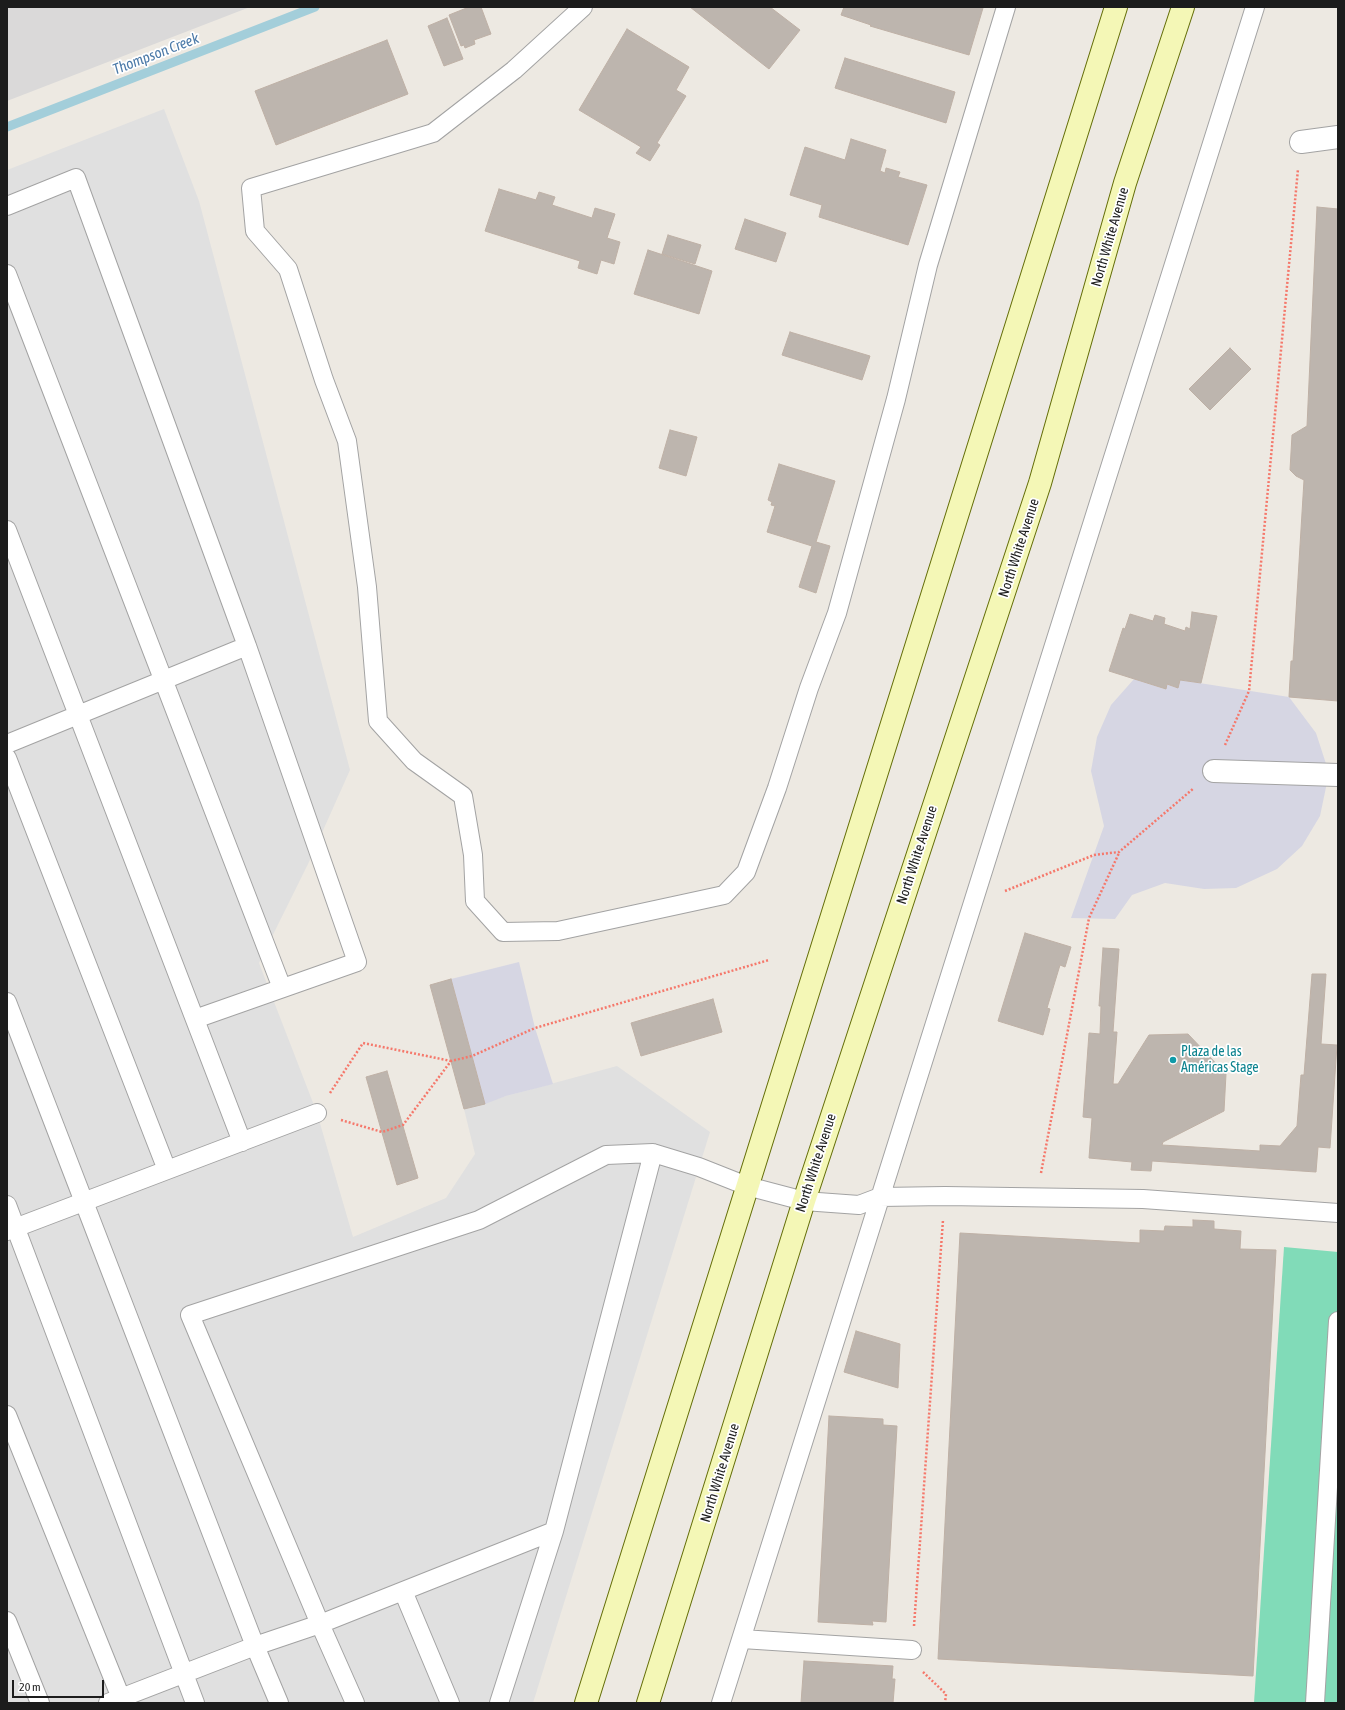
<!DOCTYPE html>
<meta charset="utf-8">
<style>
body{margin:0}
#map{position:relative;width:1345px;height:1710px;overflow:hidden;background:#ede9e2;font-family:"Asap Condensed",sans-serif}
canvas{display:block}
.frame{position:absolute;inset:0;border:8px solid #1c1c1c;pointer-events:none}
.scale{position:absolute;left:12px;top:1680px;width:92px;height:18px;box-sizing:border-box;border:2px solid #1c1c1c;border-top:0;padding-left:5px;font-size:12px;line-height:14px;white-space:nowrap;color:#1c1c1c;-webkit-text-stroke:3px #fff;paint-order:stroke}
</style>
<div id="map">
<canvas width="1345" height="1710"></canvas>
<div class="frame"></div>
<div class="scale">20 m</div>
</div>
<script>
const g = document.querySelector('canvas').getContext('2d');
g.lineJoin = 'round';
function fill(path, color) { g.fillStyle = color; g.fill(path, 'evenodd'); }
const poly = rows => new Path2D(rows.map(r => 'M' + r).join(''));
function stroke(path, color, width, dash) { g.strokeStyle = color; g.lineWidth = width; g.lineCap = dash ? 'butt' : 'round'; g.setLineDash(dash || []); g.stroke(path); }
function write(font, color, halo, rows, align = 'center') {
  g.font = font + ' "Asap Condensed",sans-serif'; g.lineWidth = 3.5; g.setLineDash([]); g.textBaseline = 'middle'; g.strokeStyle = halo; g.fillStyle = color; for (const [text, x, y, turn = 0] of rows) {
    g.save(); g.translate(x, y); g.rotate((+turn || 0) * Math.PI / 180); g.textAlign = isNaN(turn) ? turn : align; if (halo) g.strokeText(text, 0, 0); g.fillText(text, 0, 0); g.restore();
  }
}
const residential = poly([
 [7,7,250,7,7,101]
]);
const pitch = poly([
 [1284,1247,1338,1252,1338,1703,1254,1703]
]);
const parking = poly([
 [164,109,199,201,350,770,308,864,259,963,317,1113,353,1237,446,1198,475,1154,464,1109,506,1096,617,1066,710,1132,533,1703,7,1703,7,170]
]);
const plaza = poly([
 [1134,679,1165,689,1167,684,1177,688,1180,680,1289,697,1316,733,1329,773,1320,816,1302,846,1277,869,1236,888,1204,889,1165,883,1132,895,1115,919,1071,918,1104,826,1091,771,1097,737,1111,705],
 [519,962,535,1028,553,1084,506,1096,485,1104,451,979]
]);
const stream = poly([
 [7,127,315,7]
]);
const building = poly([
 [469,7,481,7,491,34,474,40,475,44,465,48,464,45,461,46,449,15,469,7],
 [690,7,770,7,800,30,769,69,690,7],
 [844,7,982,7,983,8,969,55,870,26,871,25,841,15,844,7],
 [447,18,463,59,444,66,428,26,447,18],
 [627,29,689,67,676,90,686,96,657,143,660,145,650,161,636,153,641,147,579,110,627,29],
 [387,40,408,94,276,145,255,91,387,40],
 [845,58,955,92,946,123,835,88,845,58],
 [851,139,886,150,880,171,885,173,886,168,900,172,898,177,927,185,908,245,819,217,822,205,790,195,805,147,845,160,851,139],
 [499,189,536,200,539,192,555,197,552,205,592,218,595,208,615,214,607,238,620,242,614,264,601,260,597,274,578,268,580,261,485,231,499,189],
 [1317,207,1338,209,1338,701,1289,697,1291,661,1293,661,1304,480,1296,476,1290,470,1292,435,1307,426,1317,207],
 [745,219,786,233,776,262,735,249,745,219],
 [668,235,701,245,695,264,662,254,668,235],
 [648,250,712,271,699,314,634,294,648,250],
 [790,332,870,356,862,380,782,355,790,332],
 [1230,348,1251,369,1210,410,1189,389,1230,348],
 [670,430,697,437,686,476,659,468,670,430],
 [779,464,835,481,816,542,830,546,816,593,799,587,812,546,767,532,775,506,771,505,772,502,768,500,779,464],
 [1192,612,1217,616,1201,683,1180,680,1178,688,1167,684,1166,689,1109,671,1123,628,1125,629,1130,614,1153,621,1155,615,1165,618,1164,624,1185,631,1186,627,1190,629,1192,612],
 [1025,933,1071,947,1065,967,1060,965,1047,1008,1050,1009,1043,1035,998,1021,1025,933],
 [1103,948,1119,949,1113,1032,1117,1032,1113,1084,1118,1084,1149,1035,1188,1034,1226,1074,1224,1111,1163,1142,1162,1145,1260,1151,1260,1145,1280,1146,1297,1126,1301,1075,1304,1075,1312,974,1326,974,1321,1044,1337,1045,1330,1148,1318,1147,1316,1172,1152,1161,1151,1171,1131,1170,1132,1162,1089,1158,1092,1118,1083,1117,1089,1033,1100,1034,1101,1006,1099,1006,1103,948],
 [451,979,485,1104,464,1109,430,985,451,979],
 [713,999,722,1032,641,1056,631,1023,713,999],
 [387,1071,418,1178,397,1185,366,1077,387,1071],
 [1193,1220,1214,1221,1214,1229,1241,1231,1240,1249,1276,1250,1253,1676,938,1659,960,1233,1140,1243,1140,1230,1164,1231,1165,1226,1193,1227,1193,1220],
 [856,1331,900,1344,898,1388,844,1372,856,1331],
 [829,1416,883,1419,883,1425,897,1426,886,1622,872,1621,873,1625,818,1622,829,1416],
 [804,1661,893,1666,892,1679,895,1679,893,1703,801,1703,804,1661]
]);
const path = poly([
 [1225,745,1249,691,1298,169],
 [1005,891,1094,855,1119,852,1194,788],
 [330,1093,363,1043,451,1061],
 [341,1120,382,1132,403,1125,451,1061,472,1056,535,1028,769,960],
 [1041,1173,1089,918,1119,853],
 [914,1626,943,1220],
 [923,1672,946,1694,945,1703]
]);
const lane = poly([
 [583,7,514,70,433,133,251,188,255,231,288,269,324,380,347,441,367,587,378,721,414,761,463,796,473,855,475,901,503,932,558,931,724,895,746,872,777,788,809,688,837,613,896,399,928,265,1006,7],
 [7,206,76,178,247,646,7,744],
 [7,274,282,988],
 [7,530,242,1142],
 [7,758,167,1170],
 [7,1002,255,1646,279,1703],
 [195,1019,357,962,247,646],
 [7,1205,195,1703],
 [7,1231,317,1113],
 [7,1415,123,1703],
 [403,1591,450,1703],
 [7,1621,40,1703],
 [742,1639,912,1650],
 [108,1703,255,1646,320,1624,554,1531,653,1153],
 [355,1703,320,1624,190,1315,479,1220,606,1155,653,1153,699,1167,747,1186,804,1201,859,1205,880,1197,945,1196,1143,1199,1338,1213],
 [499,1703,554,1531],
 [721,1703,1255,7],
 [1315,1703,1338,1321]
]);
const street = poly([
 [1301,142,1338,137],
 [1214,771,1338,775]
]);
const secondary = poly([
 [586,1703,1116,7],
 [648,1703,804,1201,1040,483,1125,183,1183,7]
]);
const markers = [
 [1173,1060,4,"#0f9aa8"]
];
const streetNames = [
 ["North White Avenue",1110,237,-74],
 ["North White Avenue",1019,548,-72],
 ["North White Avenue",917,855,-72],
 ["North White Avenue",816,1163,-72],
 ["North White Avenue",720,1473,-73]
];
const cultureNames = [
 ["Plaza de las",1181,1052],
 ["Américas Stage",1181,1068]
];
const waterNames = [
 ["Thompson Creek",156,54,-21]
];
fill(residential, '#dad9d9');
fill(pitch, '#81dbb8');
fill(parking, '#e0e0e0');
fill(plaza, '#d6d6e3');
stroke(stream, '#a3ceda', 9);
fill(building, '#bdb5ae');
stroke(building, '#beb0a5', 1);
stroke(lane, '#a3a3a3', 20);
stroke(street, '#a3a3a3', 24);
stroke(secondary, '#646e08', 24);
stroke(path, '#f5786b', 2.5, [2, 2]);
stroke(lane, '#fff', 18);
stroke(street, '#fff', 22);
stroke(secondary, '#f4f7b6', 22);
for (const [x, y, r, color] of markers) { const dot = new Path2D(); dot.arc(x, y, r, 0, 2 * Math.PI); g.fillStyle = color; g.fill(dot); stroke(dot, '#fff', 1.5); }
write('14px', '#1c1c1c', '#fff', streetNames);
write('14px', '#0d838f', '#fff', cultureNames, 'left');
write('italic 15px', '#4c7aa8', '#fff', waterNames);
</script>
